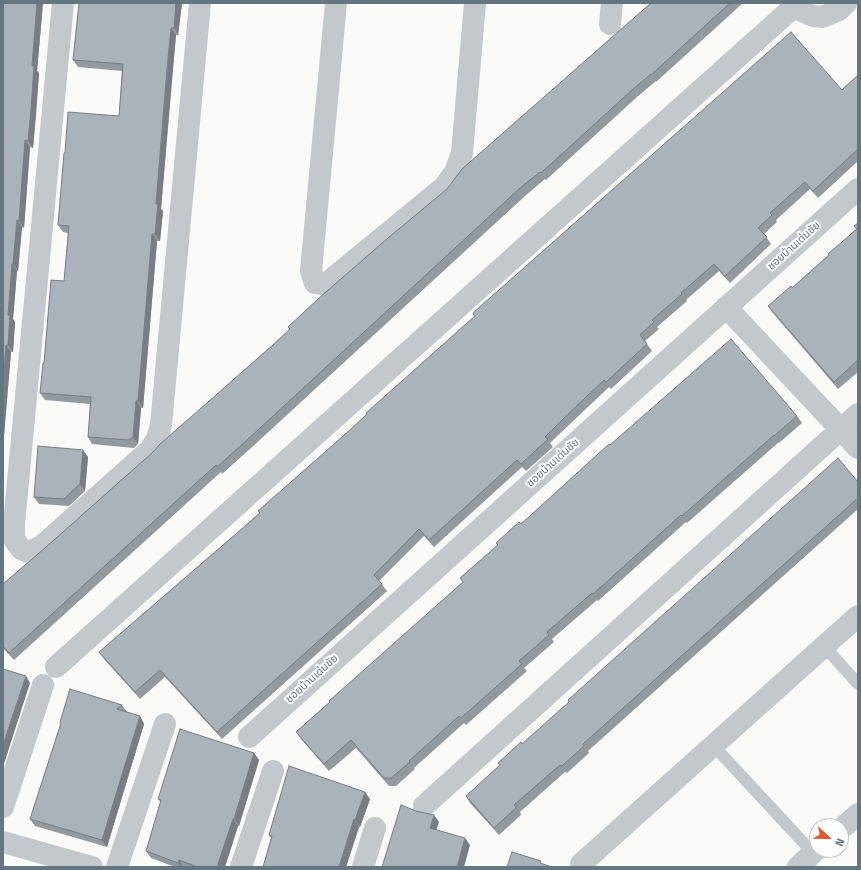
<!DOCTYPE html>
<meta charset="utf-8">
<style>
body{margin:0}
#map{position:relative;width:861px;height:870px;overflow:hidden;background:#fafaf8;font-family:"Fira Sans",sans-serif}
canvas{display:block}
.frame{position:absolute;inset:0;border:4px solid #657683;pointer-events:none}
.north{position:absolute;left:809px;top:818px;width:40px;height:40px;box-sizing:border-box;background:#fff;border:1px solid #c1c8cd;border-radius:50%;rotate:112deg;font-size:11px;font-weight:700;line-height:16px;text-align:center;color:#657683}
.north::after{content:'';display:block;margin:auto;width:14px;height:18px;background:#e4572e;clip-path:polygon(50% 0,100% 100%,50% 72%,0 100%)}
</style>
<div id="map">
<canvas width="861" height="870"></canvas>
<div class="frame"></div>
<div class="north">N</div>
</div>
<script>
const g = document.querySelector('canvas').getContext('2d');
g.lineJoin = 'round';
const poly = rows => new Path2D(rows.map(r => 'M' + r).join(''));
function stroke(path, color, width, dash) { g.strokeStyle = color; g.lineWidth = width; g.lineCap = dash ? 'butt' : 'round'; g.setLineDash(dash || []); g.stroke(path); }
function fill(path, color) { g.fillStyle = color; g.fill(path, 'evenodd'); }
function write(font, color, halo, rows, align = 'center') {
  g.font = font + ' "Fira Sans","Noto Sans Thai",sans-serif'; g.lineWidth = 4; g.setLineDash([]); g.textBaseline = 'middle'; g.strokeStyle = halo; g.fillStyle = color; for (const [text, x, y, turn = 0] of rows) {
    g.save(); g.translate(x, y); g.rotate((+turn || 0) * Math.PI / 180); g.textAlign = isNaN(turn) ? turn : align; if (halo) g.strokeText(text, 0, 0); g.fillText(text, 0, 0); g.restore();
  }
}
const lane = poly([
 [824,646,858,684],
 [713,745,813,853]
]);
const street = poly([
 [63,3,14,524,14,539,21,549,28,552,42,546,150,450,157,439,161,425,200,3],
 [336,3,311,271,315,283,321,284,327,283,444,187,455,172,462,153,475,3],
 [793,7,813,16,822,17,839,10,846,3],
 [610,24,612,3],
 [726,307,858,448],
 [56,667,798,3],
 [249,737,858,189],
 [424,806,858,414],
 [3,807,43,685],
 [841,829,858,814],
 [3,842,92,867],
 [581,864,858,616],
 [117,867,165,724],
 [241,867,273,771],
 [363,867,375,828],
 [798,867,817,849]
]);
const wall = poly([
 [3,3,43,3,37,71,39,73,36,117,33,148,30,147,24,228,22,227,18,271,17,271,13,319,15,322,13,352,11,352,3,447],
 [79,3,182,3,178,35,176,35,172,76,161,209,163,211,160,241,157,241,143,408,141,408,138,444,134,448,92,444,88,437,90,404,45,400,40,393,44,363,64,281,68,233,63,232,58,225,65,153,119,116,122,71,78,67,73,60],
 [651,3,743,3,656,82,656,81,637,97,546,180,545,179,525,196,251,448,222,474,221,472,14,660,3,648,3,584,45,548,153,452,274,344,447,189],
 [858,75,858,161,818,198,810,189,776,220,777,222,764,234,771,244,730,283,719,271,686,300,687,301,657,327,659,329,645,341,652,351,611,389,609,387,570,424,550,443,553,447,526,471,522,467,434,547,424,536,379,581,387,591,222,739,165,677,140,699,104,659,99,652,244,527,475,316,473,313,842,90],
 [858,223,858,372,838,389,773,313,768,306,792,288,829,255,856,229,854,226],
 [797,416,802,423,779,443,779,442,687,523,686,522,598,601,597,600,552,639,554,642,524,668,527,671,466,725,464,723,414,768,415,769,396,786,389,786,356,748,329,771,301,739,296,732,463,582,460,578,498,545,521,524,610,445],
 [83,450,88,457,85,491,69,506,39,504,34,497],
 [858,482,858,509,588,751,589,753,567,773,565,772,520,812,521,815,499,835,470,803,466,796,500,765],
 [122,705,127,712,140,716,144,724,107,847,35,826,30,819,61,723,60,722],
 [254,753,259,760,239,826,238,826,225,867,175,867,151,858,146,851,161,803,158,799],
 [370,799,360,827,359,827,346,867,263,867,271,838,269,835]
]);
const shadedWall = poly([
 [37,3,43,3,37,71,39,73,33,148,28,141,32,66],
 [176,3,182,3,178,35,174,28],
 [171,28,176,35,161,209,163,211,160,241,155,234,156,204],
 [25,140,30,147,24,228,19,221],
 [17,220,22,227,18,271,13,264],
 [152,234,157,241,143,408,138,401],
 [12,264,17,271,13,319,15,322,13,352,8,345,8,315],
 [6,345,11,352,3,447,3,384],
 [136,401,141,408,138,444,133,437],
 [83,450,88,457,85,491,80,484],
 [26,676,30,683,3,767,3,745],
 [140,716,144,724,107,847,102,840],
 [254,753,259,760,239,826,234,819],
 [365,792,370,799,360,827,355,820],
 [434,815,439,822,435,835,430,828],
 [233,819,238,826,225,867,217,867],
 [354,819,359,827,346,867,339,867],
 [465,838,470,845,464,867,457,867],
 [179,860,183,867,181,867,178,863]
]);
const building = poly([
 [3,3,37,3,32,66,34,66,31,110,28,141,25,140,19,221,17,220,13,264,12,264,8,315,10,315,8,345,6,345,3,384,3,3],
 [79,3,176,3,174,28,171,28,167,69,156,204,158,204,155,234,152,234,138,401,136,401,133,437,129,440,88,437,91,397,40,393,43,363,44,363,51,280,64,281,69,226,58,225,64,153,65,153,68,112,119,116,123,64,73,60,79,3],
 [651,3,730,3,651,75,651,74,632,90,541,173,540,172,520,188,246,441,217,467,216,465,9,653,3,646,3,584,45,548,153,452,159,445,274,344,290,329,288,327,319,298,388,238,447,189,462,169,651,3],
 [791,32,842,90,858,75,858,149,813,191,805,182,770,213,772,215,758,228,767,237,725,276,714,264,681,293,682,294,652,320,654,322,640,335,647,344,606,382,604,380,565,417,545,437,548,439,521,464,517,460,429,540,419,529,374,575,382,584,217,732,160,670,135,692,99,652,244,527,260,513,258,511,351,429,367,414,366,413,475,316,473,313,483,304,791,32],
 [858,223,858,360,834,382,768,306,791,286,792,288,829,255,828,254,857,229,854,226,858,223],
 [731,339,797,416,774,436,774,435,682,516,681,515,593,594,592,593,547,632,549,635,519,661,522,664,461,718,459,716,409,761,410,762,391,778,384,778,351,740,324,764,296,732,330,702,329,701,463,582,460,578,498,545,496,543,519,522,521,524,609,444,610,445,731,339],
 [38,446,83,450,80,484,64,499,34,497,38,446],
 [838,458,858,482,858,498,583,744,584,746,562,766,560,765,514,805,516,808,494,828,466,796,500,765,498,763,521,742,522,744,569,702,568,700,838,458],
 [3,669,26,676,3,745,3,669],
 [70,689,122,705,117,709,140,716,102,840,30,819,61,723,60,722,70,689],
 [180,729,254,753,234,819,233,819,217,867,198,867,179,860,178,863,146,851,161,800,158,799,180,729],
 [289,766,365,792,355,820,354,819,339,867,263,867,272,836,269,835,289,766],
 [401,805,416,811,434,815,430,828,465,838,457,867,382,867,401,805],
 [512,852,541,861,540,863,552,867,507,867,512,852]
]);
const streetNames = [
 ["ซอยบ้านเด่นชัย",794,246,-42],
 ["ซอยบ้านเด่นชัย",553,463,-42],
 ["ซอยบ้านเด่นชัย",312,679,-42]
];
stroke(lane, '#c3c8cc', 12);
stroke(street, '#c3c8cc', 22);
fill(wall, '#929a9f');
fill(shadedWall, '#777d82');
fill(building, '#aab3b9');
stroke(building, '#777d82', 1);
write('11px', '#657683', '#fff', streetNames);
</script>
